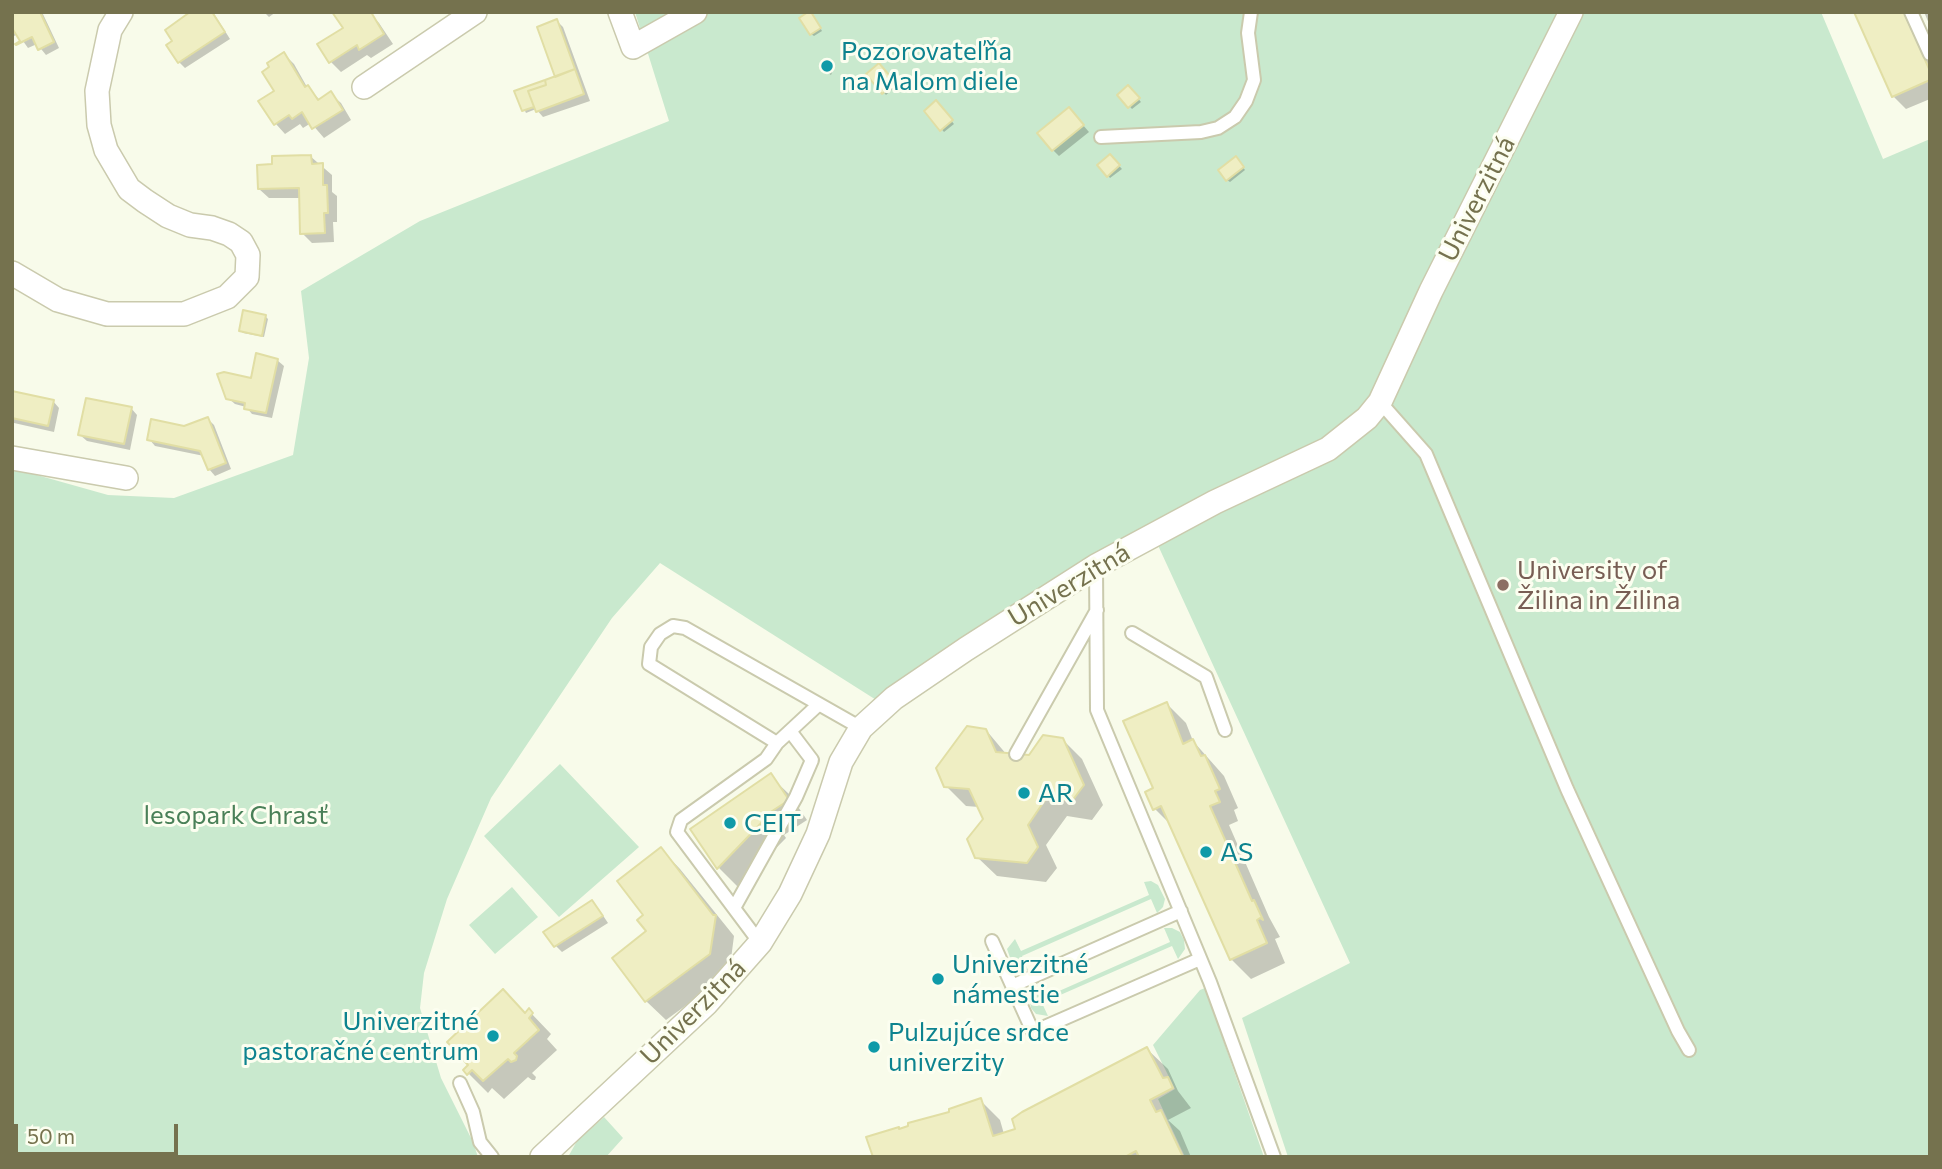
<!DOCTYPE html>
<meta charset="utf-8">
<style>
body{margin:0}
#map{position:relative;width:1942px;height:1169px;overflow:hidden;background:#f8fbea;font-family:Commissioner,sans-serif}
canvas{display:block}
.frame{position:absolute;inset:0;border:14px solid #75724e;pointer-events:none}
.scale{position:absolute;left:14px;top:1124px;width:164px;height:32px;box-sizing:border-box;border:4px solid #75724e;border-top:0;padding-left:9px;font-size:21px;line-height:24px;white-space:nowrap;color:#75724e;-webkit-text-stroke:5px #fcfef0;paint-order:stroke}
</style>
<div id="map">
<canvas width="1942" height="1169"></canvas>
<div class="frame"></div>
<div class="scale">50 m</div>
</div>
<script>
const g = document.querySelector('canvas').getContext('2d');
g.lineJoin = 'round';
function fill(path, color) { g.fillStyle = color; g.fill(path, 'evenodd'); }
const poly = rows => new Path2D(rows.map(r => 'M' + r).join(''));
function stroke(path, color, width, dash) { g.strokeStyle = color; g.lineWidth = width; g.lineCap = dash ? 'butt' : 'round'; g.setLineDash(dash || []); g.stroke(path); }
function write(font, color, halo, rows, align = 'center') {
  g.font = font + ' Commissioner,sans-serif'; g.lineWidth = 6; g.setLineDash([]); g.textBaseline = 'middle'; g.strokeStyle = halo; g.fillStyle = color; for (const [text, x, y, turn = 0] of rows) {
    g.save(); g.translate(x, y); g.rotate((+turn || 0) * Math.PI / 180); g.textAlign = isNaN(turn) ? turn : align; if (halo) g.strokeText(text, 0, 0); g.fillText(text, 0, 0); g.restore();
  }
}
const green = poly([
 [635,12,1821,12,1883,159,1930,139,1930,1157,1288,1157,1242,1018,1350,963,1156,541,881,703,660,563,612,618,491,798,447,899,424,973,420,1008,441,1078,473,1142,478,1157,12,1157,12,468,108,495,174,498,293,455,309,358,301,291,420,221,669,121],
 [560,764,639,847,559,917,484,836],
 [1151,881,1158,885,1165,899,1163,907,1157,913,1151,899,1022,956,1028,970,1021,970,1013,966,1007,949,1015,939,1021,951,1149,895,1144,882],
 [512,887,538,917,495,954,469,925],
 [1164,928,1172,928,1180,932,1184,940,1185,949,1178,959,1172,946,1042,1003,1048,1016,1036,1014,1031,1008,1028,992,1034,985,1041,999,1170,942],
 [1205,988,1264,1157,1185,1157,1158,1099,1175,1089,1153,1045,1200,990],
 [604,1117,623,1138,606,1157,568,1157,577,1141]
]);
const shadow = poly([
 [12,12,42,12,59,48,46,55,37,44,28,48,18,34,12,37],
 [193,12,213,12,230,39,185,68,179,62,175,41],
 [264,12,276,12,269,17],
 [369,12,379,23,393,44,371,58,367,55,341,72,331,62],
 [1856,12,1910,12,1930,57,1930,99,1906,109,1893,96],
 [1924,12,1930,12,1930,26],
 [813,15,822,31,814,36,811,34],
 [557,21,563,27,590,101,543,117,536,109,526,113,516,92,557,78],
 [284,54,294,64,307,87,320,100,331,94,341,103,351,120,324,138,311,123,303,128,300,124,285,134,276,124,261,101,276,91],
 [826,63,833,70,831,75,822,69],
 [879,65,901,91,895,87,886,95,868,74],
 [1128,87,1141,102,1132,109,1119,95],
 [936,103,954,124,944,132,926,111],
 [1075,116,1089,132,1059,156,1053,150],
 [310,156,332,175,332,192,337,196,337,222,333,222,334,242,312,243,302,233,301,198,269,198,259,189],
 [1110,156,1122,169,1110,178,1099,165],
 [1238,161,1245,170,1230,182,1227,180],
 [265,316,268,319,264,337,243,333,240,330],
 [277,360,284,366,272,418,252,414,246,407,235,404,228,398],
 [12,393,53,401,59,408,54,432,14,423],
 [131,408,137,415,130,450,87,441,80,435],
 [208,419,214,425,231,469,215,476,209,469,204,456,155,446,149,439],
 [1167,704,1186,723,1193,741,1224,776,1238,808,1234,810,1238,821,1229,825,1269,917,1280,937,1275,939,1285,963,1251,979,1231,959,1172,826,1155,809],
 [986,730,1007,755,1030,757,1062,739,1082,759,1103,805,1092,820,1067,816,1046,845,1057,868,1046,882,997,876,977,857,985,819,979,807,966,806,946,786],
 [770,776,790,795,807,820,784,835,786,838,738,887,718,867],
 [661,849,680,869,734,936,729,974,666,1020,646,1001,649,932,646,915],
 [598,908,608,923,562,952,556,946],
 [529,1011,551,1034,547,1039,557,1050,532,1073,536,1077,535,1080,532,1080,528,1077,504,1099,492,1088,488,1093,468,1073],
 [1148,1050,1168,1069,1178,1091,1191,1108,1168,1120,1180,1131,1191,1157,875,1157,900,1130,980,1100,1000,1120,1004,1134,1017,1130,1014,1120]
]);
const building = poly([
 [12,12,40,12,54,42,38,50,32,37,16,45,15,44,20,41,12,28,12,12],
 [190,12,212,12,225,32,178,63,166,45,172,41,165,30,190,12],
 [332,12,371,12,384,34,359,50,357,45,329,63,317,44,343,28,332,12],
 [808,12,811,12,821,28,810,35,799,18,808,12],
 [1854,12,1904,12,1930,71,1930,80,1892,97,1854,12],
 [557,19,575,69,555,77,537,27,557,19],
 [284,52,305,87,308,85,318,100,331,91,343,110,312,129,302,112,292,119,289,115,274,125,258,101,274,91,262,72,269,67,267,63,284,52],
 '820.5 67a5.5 5.5 0 1 1 11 0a5.5 5.5 0 1 1-11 0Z',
 [879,63,900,88,896,90,892,86,882,94,866,74,879,63],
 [575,69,584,94,536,112,528,91,546,85,545,80,575,69],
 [545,80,546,85,528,91,534,107,522,111,514,91,545,80],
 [1128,85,1140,98,1128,108,1117,95,1128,85],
 [936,100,953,120,940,131,924,111,936,100],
 [1069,107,1084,125,1052,151,1037,133,1069,107],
 [1110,154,1120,165,1107,177,1097,165,1110,154],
 [311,155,312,164,323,163,323,185,327,185,328,213,324,213,325,233,300,234,299,188,258,189,257,165,272,164,272,156,311,155],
 [1236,156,1244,167,1226,181,1218,170,1236,156],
 [243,310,266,315,262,336,239,331,243,310],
 [256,353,278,359,266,413,244,409,245,403,226,399,217,374,224,372,251,378,256,353],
 [12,391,54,400,48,426,12,418,12,391],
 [86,398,132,407,124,444,78,435,86,398],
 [208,417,226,463,208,470,200,451,147,440,151,419,184,426,208,417],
 [1167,702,1183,744,1193,739,1201,756,1205,755,1220,789,1215,791,1220,802,1210,806,1252,901,1254,900,1263,920,1260,918,1257,920,1267,943,1230,960,1161,806,1153,810,1145,792,1153,788,1123,721,1167,702],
 [967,726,986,729,996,752,1029,755,1043,735,1063,738,1084,785,1072,801,1047,797,1028,825,1038,847,1027,863,975,858,967,839,983,819,969,789,944,787,936,768,967,726],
 [771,773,789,800,766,815,767,817,717,869,690,829,771,773],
 [661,847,713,915,716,915,710,954,645,1002,612,958,646,931,637,920,643,915,617,881,661,847],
 [592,900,603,916,554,947,543,932,592,900],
 [503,989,525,1013,529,1008,533,1013,529,1018,539,1030,514,1053,517,1056,516,1060,511,1062,508,1059,483,1081,472,1070,467,1075,463,1070,468,1065,447,1042,503,989],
 [1147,1047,1163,1078,1168,1077,1173,1088,1150,1100,1156,1112,1161,1110,1183,1157,1139,1157,1136,1151,1125,1157,873,1157,866,1137,899,1127,899,1129,908,1126,908,1123,949,1112,949,1109,981,1098,993,1136,1015,1129,1012,1119,1022,1112,1147,1047]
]);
const service = poly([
 [1911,12,1930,54],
 [1101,137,1201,132,1218,128,1235,117,1246,101,1254,80,1248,33,1251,12],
 [1380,402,1426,454,1567,789,1678,1031,1689,1050],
 [1096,566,1097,710,1210,982,1274,1157],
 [1132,633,1206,677,1225,730],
 [777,743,649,664,651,647,660,634,673,626,685,628,861,728],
 [1016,754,1097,610],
 [734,908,796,797,812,760,790,731],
 [992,941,1033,1032,1200,959],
 [760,943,677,832,681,820,766,759,777,743,818,705],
 [1012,986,1181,911],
 [460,1083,473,1112,480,1142,492,1157]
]);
const minor = poly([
 [620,12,633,47,695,12],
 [364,87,475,12],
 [12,273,58,300,107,314,184,314,227,297,247,277,248,255,241,242,229,234,212,228,190,225,168,216,145,201,129,189,106,150,99,125,97,91,110,30,121,12],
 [12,458,126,478],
 [542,1157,707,1003,760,943,790,894,818,834,841,762,861,728,894,698,966,649,1096,566,1215,502,1328,449,1367,418,1380,402,1431,291,1571,12]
]);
const markers = [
 [827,66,7,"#0f9aa8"],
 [1503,585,7,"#8d6e63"],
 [1024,793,7,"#0f9aa8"],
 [730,823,7,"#0f9aa8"],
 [1206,852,7,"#0f9aa8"],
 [938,979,7,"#0f9aa8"],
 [493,1036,7,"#0f9aa8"],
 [874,1047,7,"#0f9aa8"]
];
const cultureNames = [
 ["Pozorovateľňa",841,51],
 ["na Malom diele",841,81],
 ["AR",1038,793],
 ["CEIT",744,823],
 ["AS",1220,852],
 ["Univerzitné",952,964],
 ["námestie",952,994],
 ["Univerzitné",479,1021,"right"],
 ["pastoračné centrum",479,1051,"right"],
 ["Pulzujúce srdce",888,1032],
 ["univerzity",888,1062]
];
const streetNames = [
 ["Univerzitná",1477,199,-63],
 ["Univerzitná",1069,585,-31],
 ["Univerzitná",693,1012,-45]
];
const educationNames = [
 ["University of",1517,570],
 ["Žilina in Žilina",1517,600]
];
const parkNames = [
 ["lesopark Chrasť",236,815]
];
fill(green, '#c9e9ce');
fill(shadow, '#0003');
fill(building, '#efeec3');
stroke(building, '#e1dea4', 2);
stroke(service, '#cacaad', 16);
stroke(minor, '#cacaad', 26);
stroke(service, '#fff', 12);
stroke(minor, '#fff', 23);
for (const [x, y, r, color] of markers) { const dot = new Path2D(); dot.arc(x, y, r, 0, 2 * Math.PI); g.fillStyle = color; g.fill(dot); stroke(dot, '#fcfef0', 2.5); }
write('26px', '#0d838f', '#fcfef0', cultureNames, 'left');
write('26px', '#75724e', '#fcfef0', streetNames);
write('26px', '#785e54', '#fcfef0', educationNames, 'left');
write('26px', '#4a8058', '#fcfef0', parkNames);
</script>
